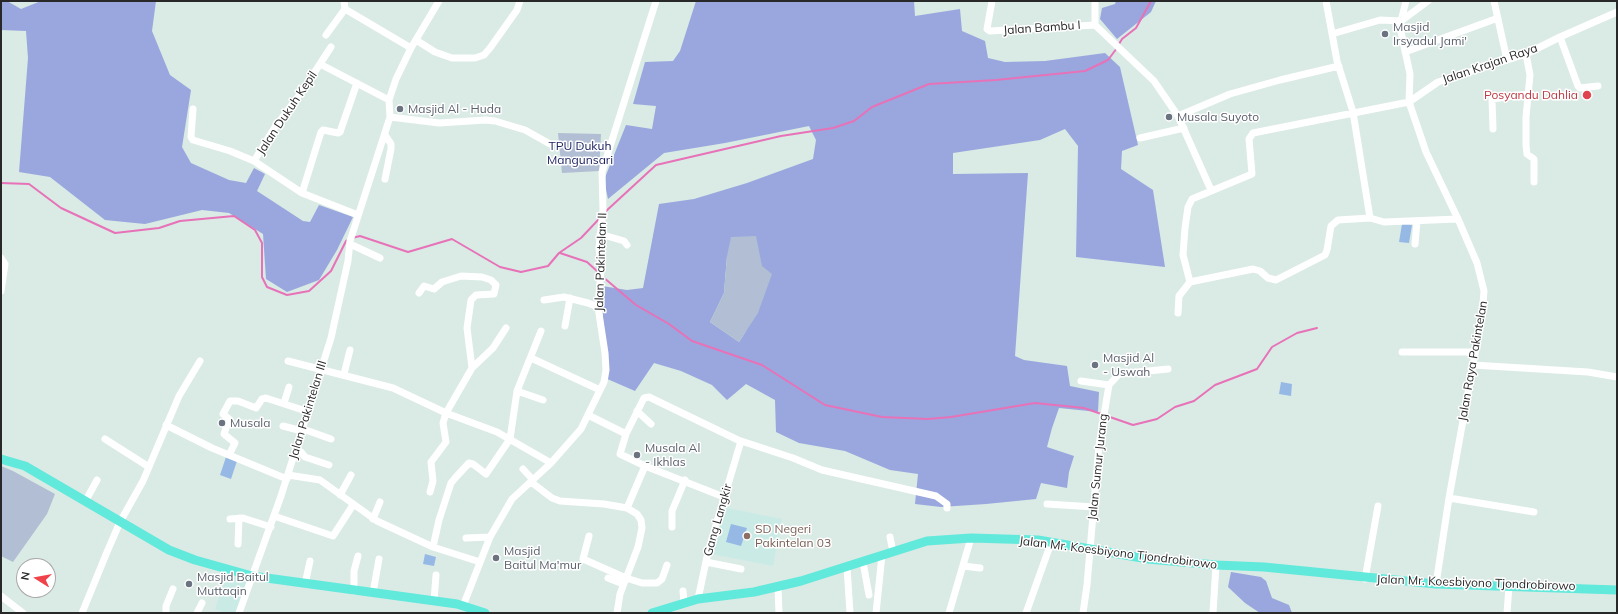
<!DOCTYPE html>
<style>
body{margin:0}
#map{position:relative;width:1618px;height:614px;overflow:hidden;background:#daeae5;font-family:Mulish,sans-serif}
canvas{display:block}
.frame{position:absolute;inset:0;border:2px solid #282828;pointer-events:none}
.north{position:absolute;left:16px;top:558px;width:40px;height:40px;box-sizing:border-box;background:#fff;border:1px solid #a9a9a9;border-radius:50%;rotate:281deg;font-size:11px;font-weight:700;line-height:16px;text-align:center;color:#282828}
.north::after{content:'';display:block;margin:auto;width:14px;height:18px;background:#f0424a;clip-path:polygon(50% 0,100% 100%,50% 72%,0 100%)}
</style>
<div id="map">
<canvas width="1618" height="614"></canvas>
<div class="frame"></div>
<div class="north">N</div>
</div>
<script>
const g = document.querySelector('canvas').getContext('2d');
g.lineJoin = 'round';
function fill(path, color) { g.fillStyle = color; g.fill(path, 'evenodd'); }
const poly = rows => new Path2D(rows.map(r => 'M' + r).join(''));
function stroke(path, color, width, dash) { g.strokeStyle = color; g.lineWidth = width; g.lineCap = dash ? 'butt' : 'round'; g.setLineDash(dash || []); g.stroke(path); }
function write(font, color, halo, rows, align = 'center') {
  g.font = font + ' Mulish,sans-serif'; g.lineWidth = 3; g.setLineDash([]); g.textBaseline = 'middle'; g.strokeStyle = halo; g.fillStyle = color; for (const [text, x, y, turn = 0] of rows) {
    g.save(); g.translate(x, y); g.rotate((+turn || 0) * Math.PI / 180); g.textAlign = isNaN(turn) ? turn : align; if (halo) g.strokeText(text, 0, 0); g.fillText(text, 0, 0); g.restore();
  }
}
const education = poly([
 [722,507,782,519,773,566,712,554],
 [228,573,248,581,236,613,225,613,215,609]
]);
const green = poly([
 [1,1,7,1,21,9,41,1,156,1,152,31,170,75,191,90,182,147,191,163,229,180,246,183,254,168,265,174,257,191,303,221,310,222,319,205,353,217,337,250,319,280,287,292,266,279,263,234,229,213,202,210,145,224,105,220,50,177,19,172,28,58,26,31,1,30],
 [696,1,914,1,915,16,960,9,962,31,985,41,988,58,1005,62,1045,61,1105,53,1120,67,1138,145,1122,151,1121,169,1153,190,1165,267,1076,257,1078,146,1065,129,1040,140,953,153,953,174,1028,173,1015,356,1024,360,1067,366,1070,386,1099,392,1098,412,1059,408,1052,428,1047,447,1074,456,1069,472,1067,488,1041,483,1036,499,986,504,941,507,915,504,918,474,890,470,845,451,799,443,776,432,775,400,746,384,727,400,712,385,681,371,654,363,635,391,605,378,602,286,627,290,643,288,659,204,694,199,747,183,813,159,816,140,809,126,725,143,664,153,608,199,604,180,626,125,652,129,656,106,633,104,645,62,673,61,680,51],
 [727,256,746,331,739,342,710,322,724,293],
 [1116,1,1156,1,1151,12,1117,39,1100,19,1102,8,1115,4],
 [1231,572,1261,577,1266,581,1272,598,1289,605,1292,613,1260,613,1245,603,1228,587]
]);
const cemetery = poly([
 [558,133,601,134,599,171,562,173],
 [756,236,762,266,772,274,758,313,739,342,710,322,724,293,727,256,731,237],
 [1,466,13,471,55,494,47,514,13,562,1,556]
]);
const pitch = poly([
 [1402,224,1412,225,1409,243,1399,242],
 [1281,382,1292,384,1291,396,1279,394],
 [226,457,237,461,231,479,220,475],
 [731,524,747,528,741,546,726,542],
 [425,554,436,557,434,566,423,564]
]);
const stream = poly([
 [1119,44,1122,39,1136,28,1151,1],
 [1,183,29,184,61,208,115,233,159,228,180,221,234,216,255,230,262,243,262,277,267,287,287,295,309,291,331,271,346,241,348,240],
 [605,212,656,165,781,136,833,128,854,121,872,107,929,84,996,80,1085,71,1108,60,1117,48],
 [352,238,360,236,408,252,452,239,500,267,521,272,548,266,559,253,581,238,599,219],
 [560,253,587,262,598,272],
 [603,277,636,305,669,324,692,341,762,365,825,405,882,417,928,419,951,417,1035,403,1084,408,1133,425,1157,419,1175,407,1194,401,1215,385,1257,369,1272,347,1297,333,1317,328]
]);
const minor = poly([
 [344,1,345,9],
 [992,1,987,29,990,31,1095,25],
 [1326,1,1337,61,1353,112,1370,218],
 [1406,1,1401,21,1401,32,1410,74,1409,102],
 [1494,1,1507,60],
 [1095,25,1154,81,1178,116,1211,190],
 [1095,25,1095,1],
 [1332,34,1380,20,1401,21,1428,1],
 [326,35,345,9,411,48],
 [1560,37,1578,86,1580,88,1598,86],
 [416,40,435,52,452,58,475,58,484,55,490,48,517,10,520,1],
 [1405,52,1498,18],
 [1526,54,1530,75,1526,117,1526,145,1527,154,1534,159,1534,182],
 [320,64,389,100],
 [1409,102,1438,82,1526,54,1560,37,1617,12],
 [193,109,191,137,193,140,230,151,254,161,302,193,358,215],
 [1178,116,1230,94,1280,80,1339,66],
 [390,117,439,123,486,120,495,121,525,130,550,144],
 [1493,129,1492,99,1529,94],
 [1140,138,1184,128],
 [254,161,275,127,303,90,331,47],
 [385,179,391,149,391,144,385,135],
 [302,193,321,132,323,130,338,133,340,132,357,83],
 [600,234,624,241,627,245],
 [350,244,380,258],
 [1415,244,1417,221],
 [1,258,5,264,1,291],
 [419,293,424,286,434,289,442,282,461,276,482,277,491,280,496,285,494,294,476,295,471,300,467,328,472,368,446,413,443,423,446,442,431,462,433,481,430,492],
 [544,300,564,297,588,303,598,307],
 [1178,313,1179,296,1190,282],
 [565,326,570,298],
 [1402,352,1475,352],
 [531,358,600,390],
 [288,361,393,388,446,413,497,432,551,463],
 [1473,365,1588,372,1617,377],
 [472,368,493,348,506,328],
 [344,374,350,350],
 [1081,381,1109,385],
 [517,391,543,400],
 [284,403,289,387],
 [637,411,651,424],
 [588,415,626,434,620,454,645,466,627,508],
 [166,425,212,448,287,479],
 [283,426,302,431],
 [303,429,331,439],
 [626,434,644,398,649,397,738,440,793,458,822,470,936,496,947,504,947,508],
 [105,439,149,467],
 [296,451,301,452,305,457,329,465],
 [229,455,235,443,224,434,229,419,223,414,230,401,238,401,256,408,262,399,266,398,309,412],
 [645,466,724,497],
 [523,469,533,480],
 [288,475,320,480,377,521,433,547,480,562],
 [531,482,552,498,560,501,604,504,627,508,637,514,641,520,642,528,638,547,620,594,617,613],
 [340,495,351,475],
 [1449,498,1534,512],
 [85,502,97,480],
 [1047,504,1094,507],
 [274,516,333,536,353,505],
 [230,519,243,518,271,527],
 [373,519,380,502],
 [672,527,672,511,685,480],
 [589,536,583,559,626,578,642,583,657,583,662,579,667,565],
 [890,537,893,552],
 [466,538,490,537],
 [238,544,239,518],
 [433,547,439,520,451,483,456,477,469,463,473,464,486,474,510,439,517,391,541,331],
 [706,562,741,569],
 [863,562,869,595],
 [963,566,980,568],
 [847,567,850,613],
 [608,578,623,584],
 [1365,579,1378,506],
 [305,584,310,561],
 [1436,584,1449,498,1482,315,1484,291,1477,263,1458,219,1426,152,1409,102,1253,133,1249,139,1252,174,1192,199,1188,207,1185,228,1183,255,1190,282,1253,269,1260,271,1268,278,1276,280,1325,255,1327,250,1331,226,1338,220,1370,218,1384,222,1458,219],
 [778,587,779,613],
 [354,591,354,571,358,556],
 [683,591,684,603],
 [373,593,379,559],
 [1,596,23,613],
 [698,599,708,552,741,441],
 [434,601,436,575],
 [463,606,490,537,512,499,551,463,581,429,604,382,606,370,605,353,598,307,601,269,599,248,603,210,602,172,656,1],
 [82,613,107,552,120,522,143,481,179,396,200,361],
 [166,613,166,606,173,589],
 [197,613,202,603],
 [239,613,281,496,331,338,348,261,350,241,390,117,389,100,396,79,411,48,439,1],
 [876,613,882,555],
 [949,613,971,538],
 [1026,613,1051,543],
 [1083,613,1087,585,1099,445,1109,385,1119,374,1168,369],
 [1213,613,1216,565],
 [1507,613,1509,586]
]);
const major = poly([
 [1,459,25,466,169,550,195,560,252,576,457,604,485,613],
 [652,613,698,599,754,592,801,581,927,541,971,538,1038,540,1148,559,1216,565,1264,567,1436,584,1617,590]
]);
const markers = [
 [1385,34,4,"#6b7280"],
 [1587,95,5,"#e0444e"],
 [400,109,4,"#6b7280"],
 [1169,117,4,"#6b7280"],
 [1095,365,4,"#6b7280"],
 [222,423,4,"#6b7280"],
 [637,455,4,"#6b7280"],
 [747,536,4,"#8d6e63"],
 [496,558,4,"#6b7280"],
 [189,584,4,"#6b7280"]
];
const worshipNames = [
 ["Masjid",1393,27],
 ["Irsyadul Jami'",1393,41],
 ["Masjid Al - Huda",408,109],
 ["Musala Suyoto",1177,117],
 ["Masjid Al",1103,358],
 ["- Uswah",1103,372],
 ["Musala",230,423],
 ["Musala Al",645,448],
 ["- Ikhlas",645,462],
 ["Masjid",504,551],
 ["Baitul Ma'mur",504,565],
 ["Masjid Baitul",197,577],
 ["Muttaqin",197,591]
];
const streetNames = [
 ["Jalan Bambu I",1042,28,-4],
 ["Jalan Krajan Raya",1490,64,-19],
 ["Jalan Dukuh Kepil",287,113,-56],
 ["Jalan Pakintelan II",601,262,-88],
 ["Jalan Raya Pakintelan",1473,361,-80],
 ["Jalan Pakintelan III",308,410,-73],
 ["Jalan Sumur Jurang",1098,467,-84],
 ["Gang Langkir",718,520,-74],
 ["Jalan Mr. Koesbiyono Tjondrobirowo",1118,553,7],
 ["Jalan Mr. Koesbiyono Tjondrobirowo",1476,583,2]
];
const healthNames = [
 ["Posyandu Dahlia",1578,95]
];
const parkNames = [
 ["TPU Dukuh",580,146],
 ["Mangunsari",580,160]
];
const educationNames = [
 ["SD Negeri",755,529],
 ["Pakintelan 03",755,543]
];
fill(education, '#caebe5');
fill(green, '#99a7de');
fill(cemetery, '#b2bed3');
fill(pitch, '#95b8e5');
stroke(stream, '#e772b8', 2);
stroke(minor, '#fff', 7);
stroke(major, '#61e9db', 9);
for (const [x, y, r, color] of markers) { const dot = new Path2D(); dot.arc(x, y, r, 0, 2 * Math.PI); g.fillStyle = color; g.fill(dot); stroke(dot, '#fff', 1.5); }
write('12px', '#5b616d', '#fff', worshipNames, 'left');
write('12px', '#282828', '#fff', streetNames);
write('12px', '#be3a42', '#fff', healthNames, 'right');
write('12px', '#1d2260', '#fff', parkNames);
write('12px', '#785e54', '#fff', educationNames, 'left');
</script>
